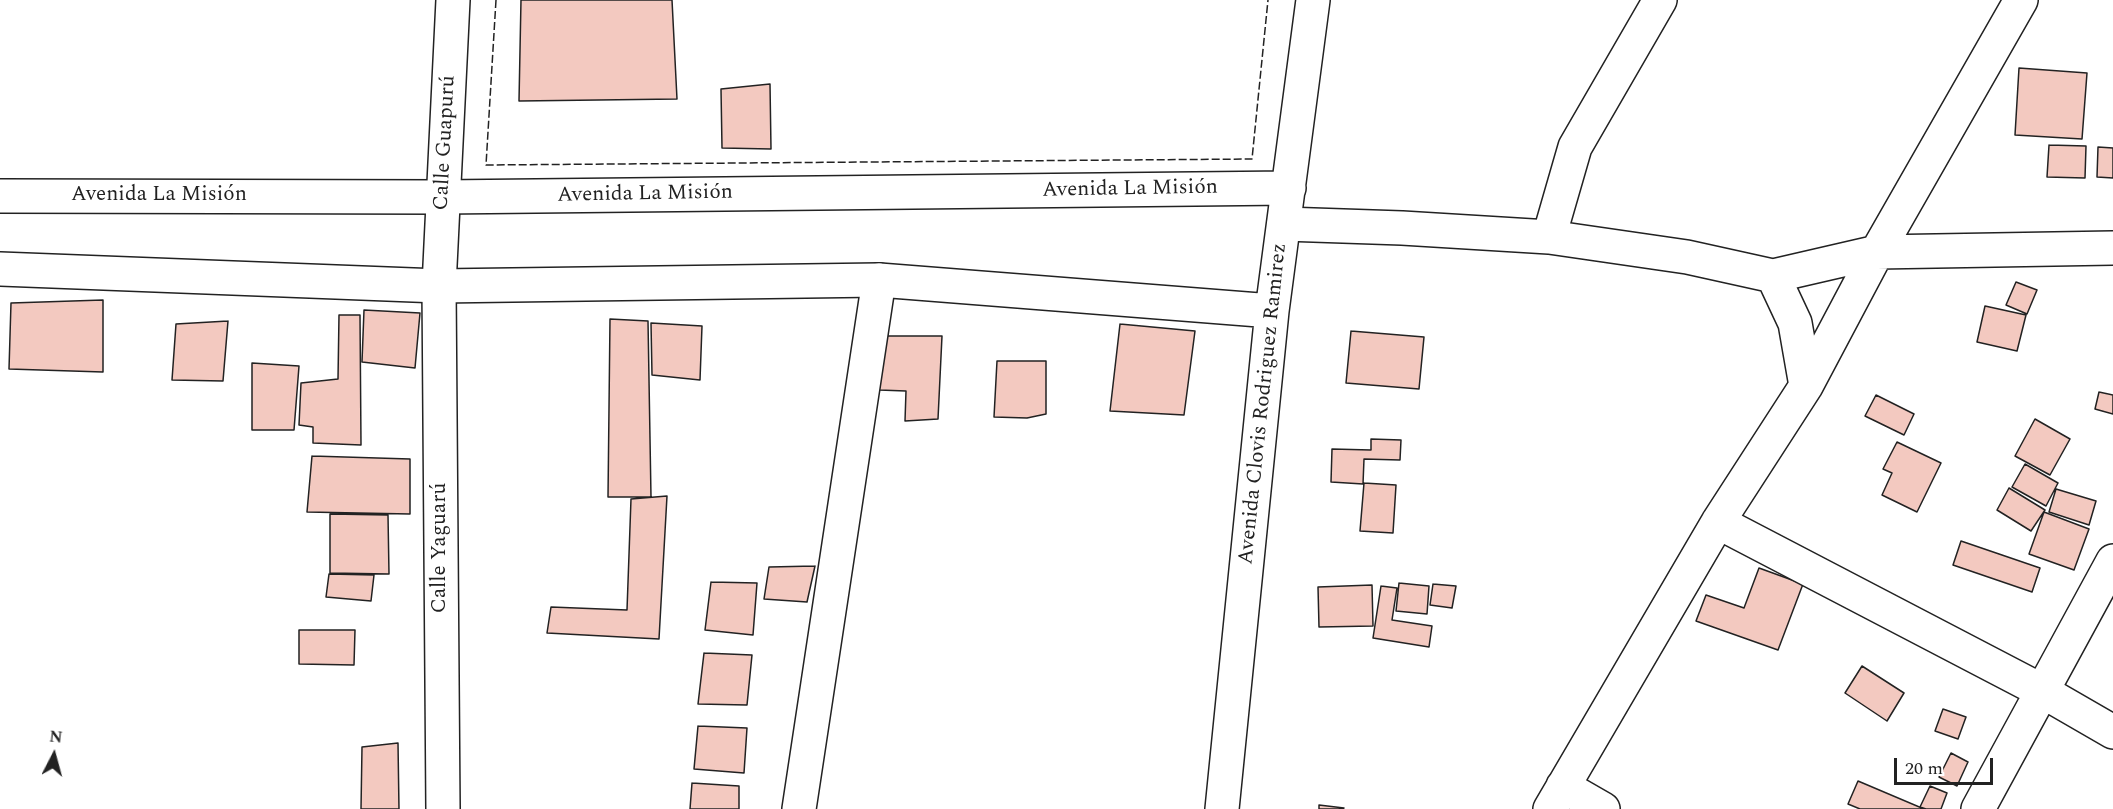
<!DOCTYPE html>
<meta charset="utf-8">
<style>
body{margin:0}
#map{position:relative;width:2113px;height:809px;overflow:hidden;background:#fff;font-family:Spectral,serif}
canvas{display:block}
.north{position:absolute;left:24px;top:725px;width:60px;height:60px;-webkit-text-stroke:4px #fff;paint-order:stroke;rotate:6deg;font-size:16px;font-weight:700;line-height:24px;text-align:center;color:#222}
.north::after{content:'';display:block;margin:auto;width:21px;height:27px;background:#222;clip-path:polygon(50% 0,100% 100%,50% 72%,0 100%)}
.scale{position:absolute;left:1894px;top:758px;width:99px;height:27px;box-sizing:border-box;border:3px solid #222;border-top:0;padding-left:8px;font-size:18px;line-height:21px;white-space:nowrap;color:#222;-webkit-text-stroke:4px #fff;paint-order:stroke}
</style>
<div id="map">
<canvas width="2113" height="809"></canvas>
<div class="north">N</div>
<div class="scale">20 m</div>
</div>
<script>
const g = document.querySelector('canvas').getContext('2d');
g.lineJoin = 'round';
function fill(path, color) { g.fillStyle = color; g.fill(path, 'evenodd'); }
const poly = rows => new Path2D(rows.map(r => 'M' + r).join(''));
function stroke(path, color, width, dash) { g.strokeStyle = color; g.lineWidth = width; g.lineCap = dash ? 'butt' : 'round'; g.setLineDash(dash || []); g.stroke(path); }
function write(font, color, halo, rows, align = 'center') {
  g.font = font + ' Spectral,serif'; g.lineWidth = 4.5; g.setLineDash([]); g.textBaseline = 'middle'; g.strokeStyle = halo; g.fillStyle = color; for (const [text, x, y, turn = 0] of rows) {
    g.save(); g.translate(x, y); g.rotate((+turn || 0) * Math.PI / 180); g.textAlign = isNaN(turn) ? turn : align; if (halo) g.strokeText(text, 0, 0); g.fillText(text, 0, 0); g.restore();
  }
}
const building = poly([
 [521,0,672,0,677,99,519,101,521,0],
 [2019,68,2087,73,2082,139,2015,135,2019,68],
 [770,84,771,149,722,148,721,89,770,84],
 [2049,145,2086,146,2085,178,2047,177,2049,145],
 [2098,147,2113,148,2113,178,2097,177,2098,147],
 [2016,282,2037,290,2027,314,2006,305,2016,282],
 [103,300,103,372,9,369,11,303,103,300],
 [1985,306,2026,315,2017,351,1977,342,1985,306],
 [364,310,420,313,415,368,362,362,364,310],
 [339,315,360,315,361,445,313,443,313,427,299,425,301,383,338,379,339,315],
 [610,319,648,321,651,497,608,497,610,319],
 [228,321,223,381,172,380,176,324,228,321],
 [651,323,702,326,700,380,652,375,651,323],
 [1120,324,1195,331,1184,415,1110,411,1120,324],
 [1351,331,1424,337,1419,389,1346,383,1351,331],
 [886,336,942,336,938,419,905,421,906,391,879,390,886,336],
 [997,361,1046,361,1046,414,1027,418,994,417,997,361],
 [252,363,299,366,294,430,252,430,252,363],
 [2099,392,2113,395,2113,414,2095,409,2099,392],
 [1876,395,1914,414,1904,435,1865,416,1876,395],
 [2035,419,2070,439,2050,475,2015,456,2035,419],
 [1371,439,1401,440,1400,460,1364,459,1363,484,1331,482,1332,449,1371,450,1371,439],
 [1897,442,1941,463,1917,512,1882,495,1892,473,1883,469,1897,442],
 [312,456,410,459,410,514,307,512,312,456],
 [2025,464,2058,483,2046,506,2012,487,2025,464],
 [1364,483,1396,485,1393,533,1360,531,1364,483],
 [2009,488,2045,510,2031,531,1997,510,2009,488],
 [2056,489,2096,501,2089,525,2049,512,2056,489],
 [667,496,659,639,547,633,551,607,627,610,631,499,667,496],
 [2044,512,2089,529,2074,570,2029,554,2044,512],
 [330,514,388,515,389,574,330,573,330,514],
 [1961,541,2040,568,2032,592,1953,565,1961,541],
 [815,566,807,602,764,599,769,567,815,566],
 [1759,568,1803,584,1778,650,1696,621,1706,595,1744,608,1759,568],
 [329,574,374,575,371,601,326,597,329,574],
 [711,582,757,583,753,635,705,630,711,582],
 [1399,583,1429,586,1427,614,1396,611,1399,583],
 [1433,584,1456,586,1452,608,1430,605,1433,584],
 [1372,585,1373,626,1319,627,1318,587,1372,585],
 [1381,586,1397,588,1392,620,1432,626,1429,647,1373,638,1381,586],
 [299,630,355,630,354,665,299,664,299,630],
 [704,653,752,655,747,705,698,704,704,653],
 [1862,666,1904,693,1887,721,1845,693,1862,666],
 [1943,709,1966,717,1958,739,1935,731,1943,709],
 [698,726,747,728,744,773,694,769,698,726],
 [398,743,399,809,361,809,362,747,398,743],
 [1951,753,1968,762,1957,786,1939,777,1951,753],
 [1858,781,1924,809,1860,809,1848,804,1858,781],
 [692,783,739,786,739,809,690,809,692,783],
 [1930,786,1947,793,1941,809,1926,809,1920,807,1930,786],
 [1319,805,1344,808,1343,809,1319,809,1319,805]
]);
const minor = poly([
 [1284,224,1402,228,1549,237,1687,257,1773,276,1877,252,2113,248],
 [1549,237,1575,147,1660,0],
 [1773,276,1795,323,1806,386],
 [1718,522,2042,691,2113,732],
 [1563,786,1603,809],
 [443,809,439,286,453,0],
 [799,809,879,280],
 [1550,809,1718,522,1806,386,1877,252,2021,0],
 [1978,809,2113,561]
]);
const major = poly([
 [0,196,442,197,1289,188],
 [0,269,439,286,879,280,1272,311],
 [1222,809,1272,311,1313,0]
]);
const fence = poly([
 [496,0,486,165,1252,159,1268,0]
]);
const streetNames = [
 ["Calle Guapurú",446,143,-87],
 ["Avenida La Misión",1130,190,-1],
 ["Avenida La Misión",645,195,-1],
 ["Avenida La Misión",159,196],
 ["Avenida Clovis Rodriguez Ramirez",1264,404,-84],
 ["Calle Yaguarú",441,548,-90]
];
fill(building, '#f3c9c0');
stroke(building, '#222', 1.5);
stroke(minor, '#222', 36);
stroke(major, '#222', 36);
stroke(minor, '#fff', 33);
stroke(major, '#fff', 33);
stroke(fence, '#222', 1.5, [8, 3]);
write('21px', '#222', '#fff', streetNames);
</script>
